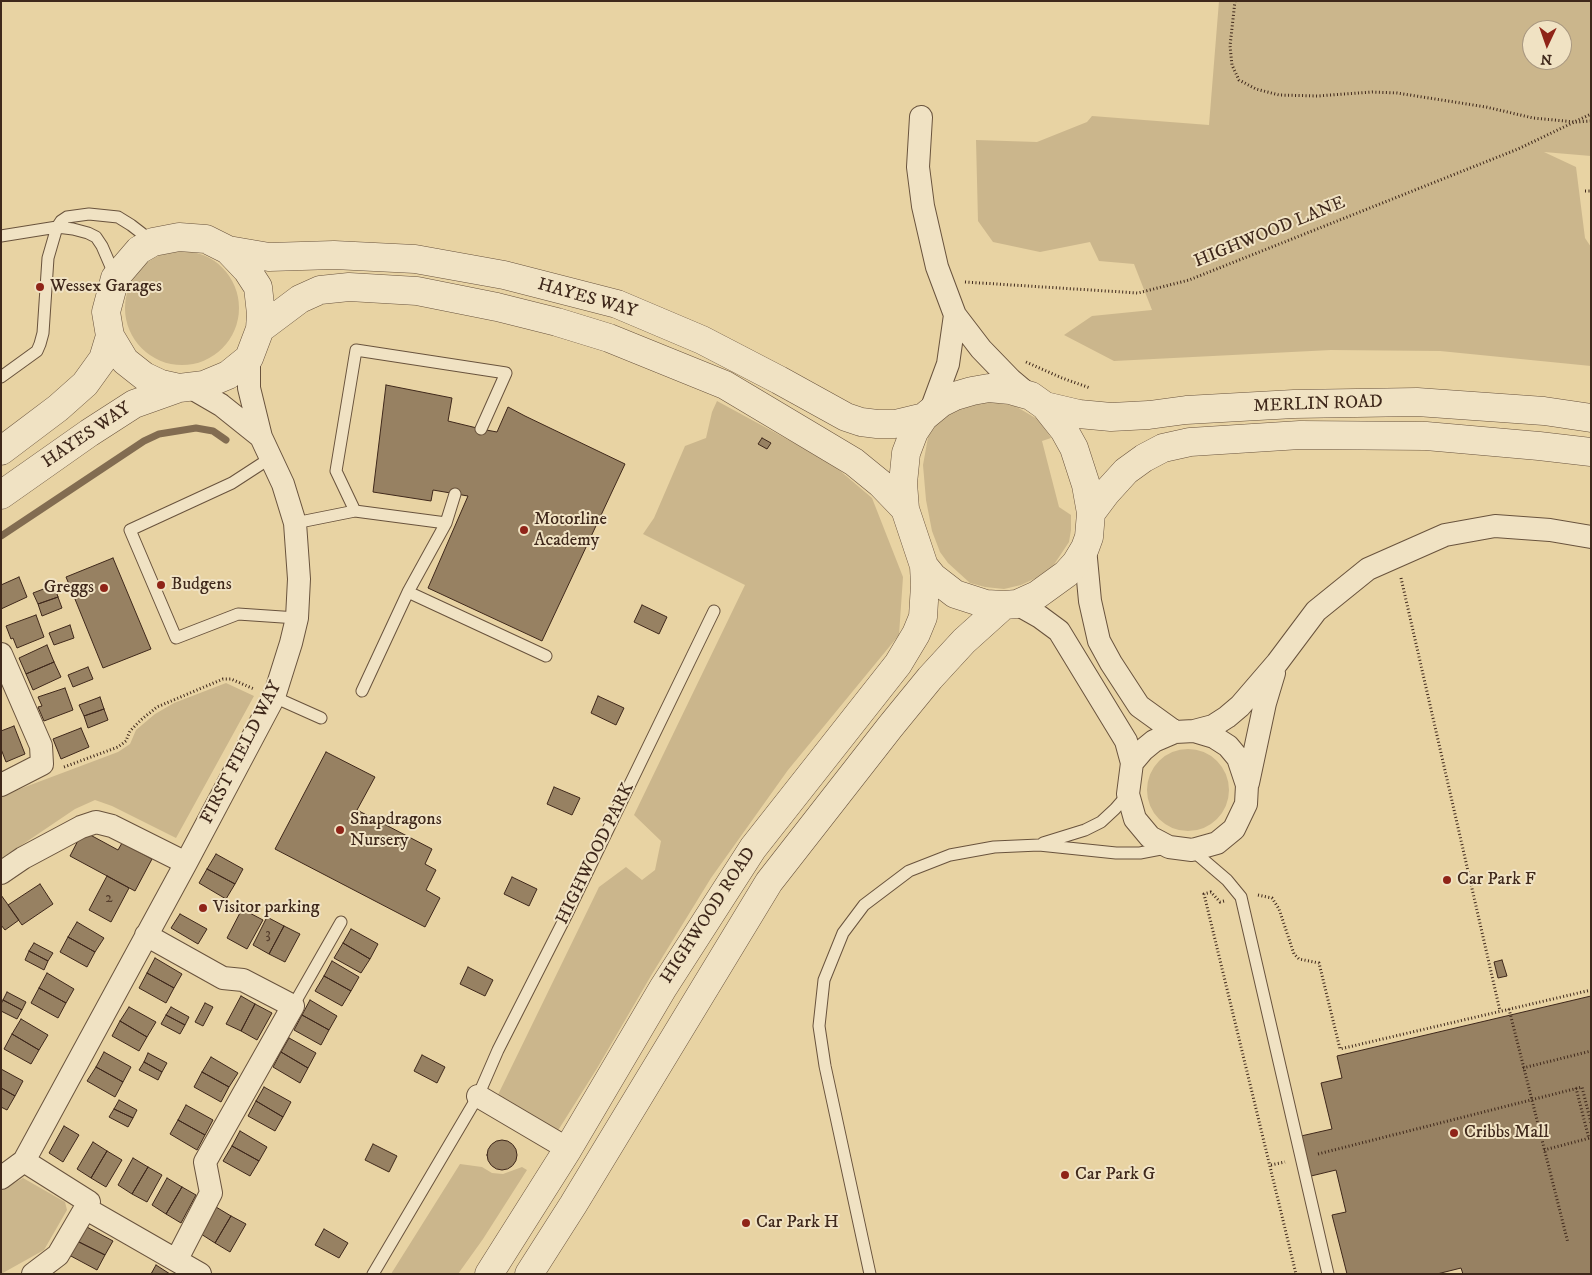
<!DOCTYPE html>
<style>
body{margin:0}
#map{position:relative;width:1592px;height:1275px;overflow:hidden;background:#e8d3a3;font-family:"IM FELL DW Pica",serif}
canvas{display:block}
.frame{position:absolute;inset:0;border:2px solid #3f281b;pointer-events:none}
.north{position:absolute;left:1522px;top:20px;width:50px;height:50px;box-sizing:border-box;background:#f0e2c3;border:1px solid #a99880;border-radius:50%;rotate:183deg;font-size:14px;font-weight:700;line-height:20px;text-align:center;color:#3f281b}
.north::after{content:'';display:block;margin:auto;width:18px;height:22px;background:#8f2418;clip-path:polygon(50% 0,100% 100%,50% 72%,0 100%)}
</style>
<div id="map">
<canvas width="1592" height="1275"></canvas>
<div class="frame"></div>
<div class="north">N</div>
</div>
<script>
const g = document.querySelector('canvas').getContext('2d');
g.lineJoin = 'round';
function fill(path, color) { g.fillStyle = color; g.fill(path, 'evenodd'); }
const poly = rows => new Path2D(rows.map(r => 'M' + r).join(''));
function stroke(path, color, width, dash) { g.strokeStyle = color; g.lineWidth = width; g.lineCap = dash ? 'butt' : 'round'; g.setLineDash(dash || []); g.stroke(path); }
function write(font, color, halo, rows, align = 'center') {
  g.font = font + ' "IM FELL DW Pica",serif'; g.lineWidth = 4; g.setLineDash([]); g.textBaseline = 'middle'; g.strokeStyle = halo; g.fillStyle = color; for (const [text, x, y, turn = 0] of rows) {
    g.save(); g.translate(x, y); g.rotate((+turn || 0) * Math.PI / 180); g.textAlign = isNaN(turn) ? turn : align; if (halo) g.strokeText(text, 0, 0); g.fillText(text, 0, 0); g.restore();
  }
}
const green = poly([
 [1219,1,1591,1,1591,156,1544,152,1576,167,1585,238,1591,247,1591,366,1440,351,1331,350,1114,361,1064,335,1092,316,1152,310,1134,264,1099,261,1090,242,1040,252,993,242,978,221,976,140,1037,142,1087,122,1092,116,1209,125],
 [1532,30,1562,30,1562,60,1532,60],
 '125 308a57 57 0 1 1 114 0a57 57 0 1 1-114 0Z',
 [717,401,831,463,872,498,903,577,899,635,788,770,711,878,652,974,596,1070,552,1140,493,1105,599,887,626,867,642,880,655,870,661,841,634,815,745,585,643,534,654,518,685,446,706,438,712,412],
 [986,401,1015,406,1039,420,1051,438,1042,441,1059,507,1071,515,1071,530,1069,542,1053,566,1036,578,1021,585,1004,589,985,587,970,583,948,563,940,552,932,531,926,500,923,465,929,432,942,418,958,409],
 [226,683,254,696,176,838,112,806,95,800,75,809,1,859,1,796,118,752,130,744,136,730,155,714,174,703],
 '1147 790a41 41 0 1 1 82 0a41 41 0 1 1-82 0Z',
 [460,1164,482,1167,492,1173,503,1174,522,1167,527,1170,483,1239,458,1274,391,1274],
 [23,1178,65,1202,67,1210,44,1250,1,1274,1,1191]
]);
const stream = poly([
 [1,536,144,441,159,434,196,428,213,431,226,440]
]);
const building = poly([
 [386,385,452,398,448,421,481,429,497,432,508,407,525,416,625,464,542,641,428,588,468,496,433,490,431,501,373,492,386,385],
 [762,438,771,443,767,449,758,444,762,438],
 [113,558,151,649,103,668,66,577,113,558],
 [19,577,27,597,1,609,1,585,19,577],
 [54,585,58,597,38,604,33,593,54,585],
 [58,597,62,608,42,616,38,604,58,597],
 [642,605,667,617,659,634,634,622,642,605],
 [36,615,44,637,17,648,13,638,11,639,6,626,36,615],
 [70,625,74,638,54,645,49,633,70,625],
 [47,645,54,662,26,674,19,658,47,645],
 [54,662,61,677,33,690,26,674,54,662],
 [88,667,93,679,73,687,68,675,88,667],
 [65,688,73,710,44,721,38,707,42,706,38,697,65,688],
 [598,696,624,708,616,725,591,713,598,696],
 [100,697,104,709,84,716,79,705,100,697],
 [104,709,108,720,88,728,84,716,104,709],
 [14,726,25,754,6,762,1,749,1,731,14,726],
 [81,728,89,747,61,759,53,739,81,728],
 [326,752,375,777,357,810,432,849,425,864,436,870,426,890,440,898,425,927,275,849,326,752],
 [554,787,580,798,572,815,547,804,554,787],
 [83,831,118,850,122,843,152,859,135,891,70,856,83,831],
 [216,854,243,869,235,884,207,869,216,854],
 [207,869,235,884,226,899,199,883,207,869],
 [107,876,129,888,111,922,89,910,107,876],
 [512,877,537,889,529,906,504,894,512,877],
 [40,884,53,904,22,925,8,905,40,884],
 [1,895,19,920,5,930,1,925,1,895],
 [242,909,263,920,247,949,227,938,242,909],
 [180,914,207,929,198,944,171,928,180,914],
 [267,917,284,926,269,954,253,945,267,917],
 [77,922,104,938,95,952,68,937,77,922],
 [284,926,300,934,285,962,269,954,284,926],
 [351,929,378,944,370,959,343,943,351,929],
 [68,937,95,952,87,967,60,952,68,937],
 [34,943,53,953,48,961,29,951,34,943],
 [343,943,370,959,361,973,334,958,343,943],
 [29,951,48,961,44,970,25,960,29,951],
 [155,958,182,974,174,988,147,973,155,958],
 [1502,960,1507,976,1498,978,1494,962,1502,960],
 [332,961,359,977,351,991,324,976,332,961],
 [468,967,493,980,485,996,460,984,468,967],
 [47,973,74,989,66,1003,39,988,47,973],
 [147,973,174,988,166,1003,139,988,147,973],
 [324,976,351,991,342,1006,315,991,324,976],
 [39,988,66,1003,58,1018,31,1003,39,988],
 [7,992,26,1002,22,1010,3,1000,7,992],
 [241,996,255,1004,241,1031,226,1024,241,996],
 [1591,996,1591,1274,1463,1274,1461,1268,1437,1274,1347,1274,1332,1215,1346,1212,1336,1170,1311,1176,1301,1136,1332,1129,1321,1083,1342,1078,1337,1056,1591,996],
 [3,1000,22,1010,17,1019,1,1011,1,1004,3,1000],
 [310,1000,337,1016,329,1030,302,1015,310,1000],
 [205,1003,213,1007,203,1026,195,1022,205,1003],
 [255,1004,272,1013,257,1040,241,1031,255,1004],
 [129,1007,156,1022,147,1037,120,1021,129,1007],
 [171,1007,189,1017,185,1025,166,1015,171,1007],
 [166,1015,185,1025,180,1034,161,1024,166,1015],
 [302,1015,329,1030,321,1045,294,1030,302,1015],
 [21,1019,48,1035,39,1050,12,1034,21,1019],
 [120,1021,147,1037,139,1051,112,1036,120,1021],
 [12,1034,39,1050,31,1064,4,1049,12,1034],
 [289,1038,316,1053,308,1068,281,1052,289,1038],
 [104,1052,131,1067,123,1082,96,1067,104,1052],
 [281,1052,308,1068,300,1083,273,1067,281,1052],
 [148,1053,167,1063,162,1072,144,1062,148,1053],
 [422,1055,445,1067,437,1083,414,1071,422,1055],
 [211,1057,238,1073,229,1087,202,1072,211,1057],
 [144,1062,162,1072,158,1080,139,1070,144,1062],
 [96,1067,123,1082,115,1097,87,1081,96,1067],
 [1,1069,23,1081,15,1096,1,1088,1,1069],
 [202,1072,229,1087,221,1102,194,1087,202,1072],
 [264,1087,291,1102,283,1117,256,1101,264,1087],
 [1,1088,15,1096,7,1110,1,1107,1,1088],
 [119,1100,137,1110,133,1118,114,1109,119,1100],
 [256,1101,283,1117,275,1131,248,1116,256,1101],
 [186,1105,213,1120,205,1135,178,1120,186,1105],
 [114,1109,133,1118,128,1127,109,1117,114,1109],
 [178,1120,205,1135,197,1150,170,1134,178,1120],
 [64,1126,79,1135,63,1162,49,1153,64,1126],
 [240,1131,267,1147,259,1161,232,1146,240,1131],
 '487 1155a15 15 0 1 1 30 0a15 15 0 1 1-30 0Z',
 [93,1142,107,1151,91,1178,77,1169,93,1142],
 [373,1144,397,1156,389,1172,365,1160,373,1144],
 [232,1146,259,1161,250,1176,223,1161,232,1146],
 [107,1151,122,1160,106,1187,91,1178,107,1151],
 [133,1158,148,1167,132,1194,118,1185,133,1158],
 [148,1167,162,1175,147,1202,132,1194,148,1167],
 [167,1178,182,1187,166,1214,152,1205,167,1178],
 [182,1187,196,1195,181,1223,166,1214,182,1187],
 [216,1207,231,1216,215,1243,201,1234,216,1207],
 [231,1216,246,1224,230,1252,215,1243,231,1216],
 [85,1226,113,1241,105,1255,77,1241,85,1226],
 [324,1229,348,1243,339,1258,315,1245,324,1229],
 [77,1241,105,1255,97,1270,69,1255,77,1241],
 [156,1265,170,1274,151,1274,156,1265]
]);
const path = poly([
 [1235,1,1230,46,1232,65,1239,80,1256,89,1279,95,1318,96,1372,92,1397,93,1486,107,1533,118,1575,122,1591,121],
 [1585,191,1591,191],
 [965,282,1138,293,1189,280,1518,149,1591,114],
 [1026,362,1062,378,1090,388],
 [1401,578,1500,1011],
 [64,767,118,747,126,741,130,731,142,719,157,707,223,679,231,679,254,689],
 [1258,895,1272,898,1279,909,1294,954,1299,959,1319,963,1340,1049,1591,990],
 [1224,901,1220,902,1211,892,1204,894,1296,1274],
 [1509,1009,1568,1243],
 [1523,1068,1591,1051],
 [1576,1088,1589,1139],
 [1544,1150,1590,1138],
 [1318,1154,1582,1087,1591,1123],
 [1271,1165,1285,1162]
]);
const service = poly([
 [1,236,57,227,73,229,88,233,96,237,102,246,115,276],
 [1,377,37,351,40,344,43,333,48,258,57,227,61,221,67,217,89,214,118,217,131,225,153,242],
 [272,457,232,483,130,530,176,638,238,614,297,618],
 [355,511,336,471,356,350,506,373,481,429],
 [295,523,355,511,446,523],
 [408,592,546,656],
 [362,691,408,592,446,523,455,494],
 [274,697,321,718],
 [1043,843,1085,830,1101,822,1115,809,1128,794],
 [1192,850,1227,880,1241,897,1328,1274],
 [293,1006,341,922],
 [373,1274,478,1096,498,1050,567,914,714,611],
 [870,1274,825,1066,819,1026,824,980,843,933,864,905,909,871,950,855,994,847,1039,845,1116,853,1140,853,1166,848]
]);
const minor = poly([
 [921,117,918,167,923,206,937,267,955,315,981,349,1011,380,1030,396],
 [190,387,221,405,261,437],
 [931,410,948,364,955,315],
 [1085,548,1090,601,1099,641,1111,663,1139,706,1175,732],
 [1017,604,1040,617,1059,631,1126,741,1132,763],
 [1,654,41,746,42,764,1,785],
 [1194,731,1213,726,1227,717,1240,706,1277,663,1316,611,1368,569,1445,535,1495,526,1550,530,1591,537],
 [1194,731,1214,737,1228,746,1238,758,1247,785,1246,804,1234,829,1217,843,1192,850,1169,847,1150,837,1135,819,1128,794,1132,763,1143,750,1154,741,1175,732,1194,731],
 [1248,783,1265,703,1274,673],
 [1,873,23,858,81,827,96,822,112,826,186,863],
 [146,935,223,978,243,980,293,1006,205,1162,211,1193,177,1259],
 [478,1096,568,1149],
 [24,1161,89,1202,58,1255,33,1274],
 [1,1178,24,1161,186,863,274,697,291,643,297,618,299,579,295,523,283,484,261,437,249,388,249,358],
 [85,1208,200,1274]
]);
const tertiary = poly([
 [179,237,206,239,228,250,247,270,258,287,261,314,260,329,249,358,228,375,204,385,179,388,161,384,144,376,125,361,110,336,106,312,115,278,139,250,153,242,179,237],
 [228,250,269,257,334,255,415,259,504,275,617,304,702,340,779,380,846,417,861,422,877,424,895,424,924,417],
 [260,329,300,299,320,290,349,287,417,291,497,307,557,322,609,338,725,385,854,462,881,484,905,509],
 [989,388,1010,390,1031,396,1045,406,1064,430,1074,448,1086,485,1091,513,1089,537,1085,548,1076,563,1066,574,1037,595,1017,604,1004,605,986,604,955,594,933,577,924,566,905,509,903,483,906,453,914,432,924,417,941,403,955,396,972,391,989,388],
 [1045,406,1079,414,1111,417,1149,415,1186,410,1294,404,1417,402,1544,411,1591,418],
 [1,451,58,408,85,384,103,359,110,336],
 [1,495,89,433,134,404,179,388],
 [1091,513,1106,493,1126,471,1144,458,1163,448,1190,442,1300,435,1426,436,1539,446,1591,452],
 [489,1274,568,1149,663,988,753,848,898,664,916,634,923,617,925,585,924,566],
 [529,1274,573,1205,769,882,890,727,930,678,964,641,1004,605]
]);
const markers = [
 [40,287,5,"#8f2418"],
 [524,530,5,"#8f2418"],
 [161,585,5,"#8f2418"],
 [104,588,5,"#8f2418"],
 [340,830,5,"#8f2418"],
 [1447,880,5,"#8f2418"],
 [203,908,5,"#8f2418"],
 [1454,1133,5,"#8f2418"],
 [1065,1175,5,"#8f2418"],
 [746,1223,5,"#8f2418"]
];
const numberNames = [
 ["2",109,899],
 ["3",268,935]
];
const streetNames = [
 ["HIGHWOOD LANE",1270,233,-22],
 ["HAYES WAY",587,299,16],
 ["MERLIN ROAD",1318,405,-2],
 ["HAYES WAY",87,436,-34],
 ["FIRST FIELD WAY",242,753,-63],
 ["HIGHWOOD PARK",596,854,-64],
 ["HIGHWOOD ROAD",709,916,-57]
];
const poiNames = [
 ["Wessex Garages",50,287],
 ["Motorline",534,520],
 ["Academy",534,541],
 ["Budgens",171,585],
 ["Greggs",94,588,"right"],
 ["Snapdragons",350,820],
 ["Nursery",350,841],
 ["Car Park F",1457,880],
 ["Visitor parking",213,908],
 ["Cribbs Mall",1464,1133],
 ["Car Park G",1075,1175],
 ["Car Park H",756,1223]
];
fill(green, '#cbb68c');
stroke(stream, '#826c51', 7);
fill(building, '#978162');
stroke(building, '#3f281b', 1);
stroke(service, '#69533d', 13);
stroke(minor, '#69533d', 24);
stroke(tertiary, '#69533d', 29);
stroke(path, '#3f281b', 3, [1, 2.5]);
stroke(service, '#f0e2c3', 11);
stroke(minor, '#f0e2c3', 22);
stroke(tertiary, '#f0e2c3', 28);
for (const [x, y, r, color] of markers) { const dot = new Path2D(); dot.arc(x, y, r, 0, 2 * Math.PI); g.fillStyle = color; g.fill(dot); stroke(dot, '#f0e2c3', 2); }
write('15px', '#553e2d', null, numberNames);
write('18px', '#3f281b', '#f0e2c3', streetNames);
write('18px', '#3f281b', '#f0e2c3', poiNames, 'left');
</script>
